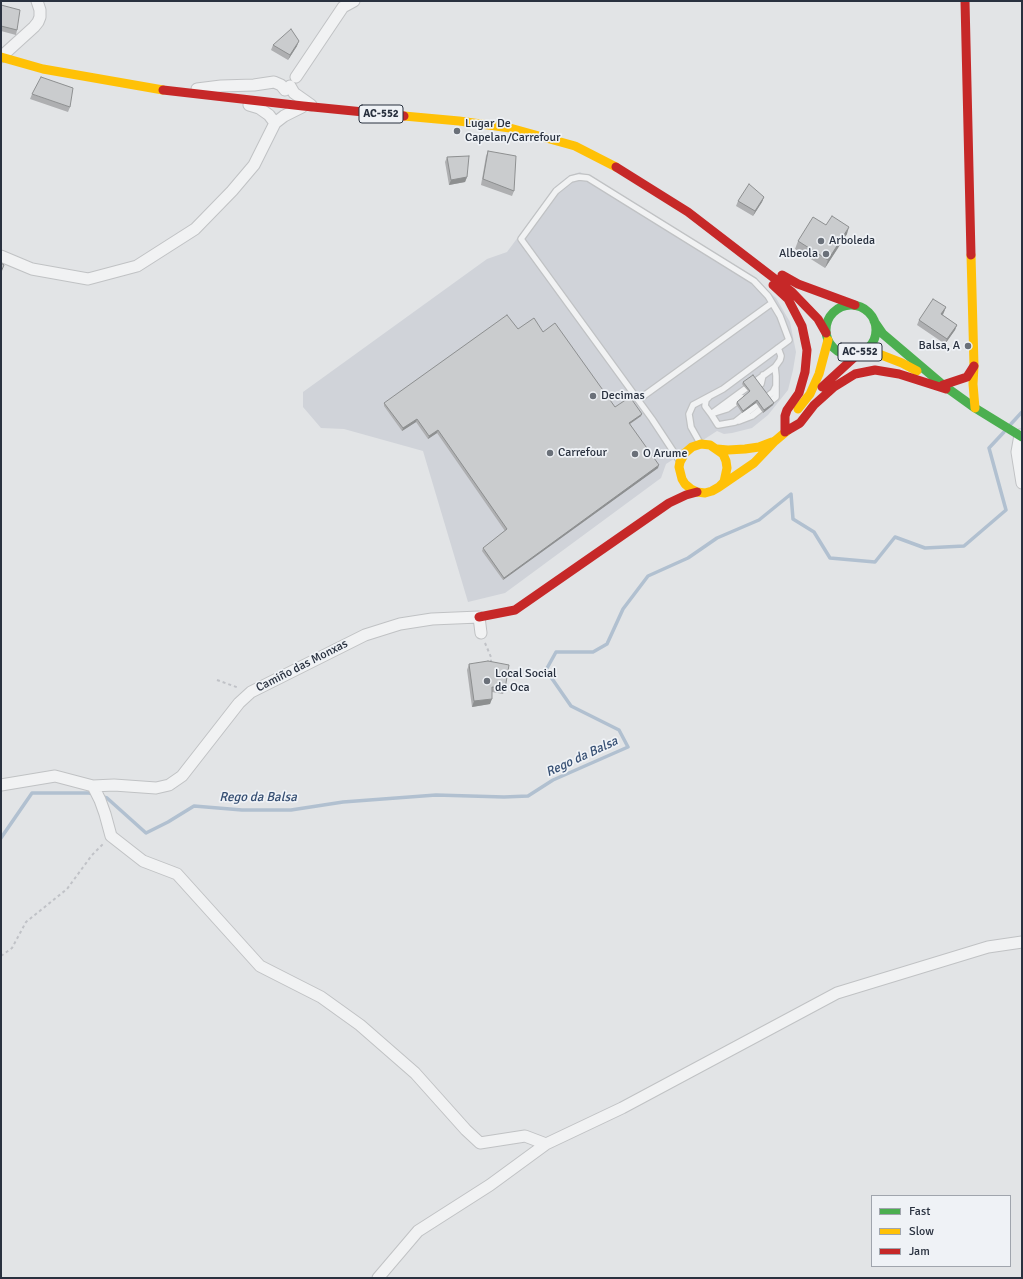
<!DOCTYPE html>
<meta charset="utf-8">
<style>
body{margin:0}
#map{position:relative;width:1023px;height:1279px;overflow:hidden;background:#e2e4e6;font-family:Signika,sans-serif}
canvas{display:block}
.frame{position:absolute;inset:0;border:2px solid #29313f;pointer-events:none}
.legend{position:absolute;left:871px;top:1195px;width:140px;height:72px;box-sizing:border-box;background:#eff2f6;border:1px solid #a0a5ad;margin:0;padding:5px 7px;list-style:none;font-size:12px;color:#29313f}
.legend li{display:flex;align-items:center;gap:8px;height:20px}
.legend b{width:20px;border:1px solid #a0a5ad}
</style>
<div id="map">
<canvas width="1023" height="1279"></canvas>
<div class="frame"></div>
<ul class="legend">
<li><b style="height:5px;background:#4caf50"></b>Fast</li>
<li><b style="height:5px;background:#ffc107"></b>Slow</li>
<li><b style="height:5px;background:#c62828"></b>Jam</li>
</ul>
</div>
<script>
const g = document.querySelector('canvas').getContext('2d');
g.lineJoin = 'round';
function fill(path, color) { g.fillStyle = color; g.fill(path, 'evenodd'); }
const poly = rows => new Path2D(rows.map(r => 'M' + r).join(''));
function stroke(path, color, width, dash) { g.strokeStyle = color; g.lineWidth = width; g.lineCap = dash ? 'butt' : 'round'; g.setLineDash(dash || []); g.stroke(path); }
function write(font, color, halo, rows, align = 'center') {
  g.font = font + ' Signika,sans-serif'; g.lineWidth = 3.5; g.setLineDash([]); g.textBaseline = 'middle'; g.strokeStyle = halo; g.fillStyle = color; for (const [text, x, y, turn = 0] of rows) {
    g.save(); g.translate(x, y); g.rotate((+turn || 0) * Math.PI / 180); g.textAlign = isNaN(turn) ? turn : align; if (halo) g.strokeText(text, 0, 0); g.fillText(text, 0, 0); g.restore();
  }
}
const built = poly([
 [580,172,746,272,776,298,790,322,796,352,793,370,788,390,768,415,752,428,732,433,724,434,717,431,666,464,661,478,505,593,468,602,423,451,344,429,321,428,303,407,303,392,487,259,507,252,556,186,567,177]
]);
const stream = poly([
 [1010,425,1022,412],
 [100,796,107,798,146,833,168,822,194,806,242,810,291,810,343,802,436,795,504,797,528,796,553,780,628,747,619,730,571,706,546,670,556,652,593,652,607,644,623,609,648,576,688,558,717,538,759,520,791,494,793,519,814,532,830,558,875,562,895,537,925,548,964,546,1006,510,989,448,1004,432],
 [1,838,32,793,89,793,94,794]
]);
const path = poly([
 [485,643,491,657,491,664],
 [217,680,239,688],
 [1,956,12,948,26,922,67,889,92,855,104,843]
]);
const lane = poly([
 [755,388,761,384,763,375],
 [709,397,706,400,705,406,711,414,775,367,780,360,781,356,778,348],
 [742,398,727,409,711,414,718,425,735,422,773,392,776,386,776,376,775,367],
 [638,400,772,303],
 [739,421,752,416,776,397,776,387],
 [679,460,652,419,521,239,556,191,571,179,579,177,588,178,754,281,768,296,780,316,789,340,723,389,693,405,689,414,691,427,700,443]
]);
const street = poly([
 [1,57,34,27,38,22,40,17,40,10,37,1],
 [296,77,343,7,354,1],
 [290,86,294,93,311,105],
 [197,89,221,86,254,85,274,82,281,85,285,90],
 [249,105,259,108,269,115,275,123],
 [1,256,32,269,88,279,137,266,195,229,232,191,254,165,275,123,284,116,302,107],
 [1020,435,1017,452,1022,483],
 [1,785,55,776,93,786,100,800,105,814,111,836,143,861,177,874,260,966,321,997,360,1025,415,1073,466,1130,480,1143,525,1136,546,1144,490,1185,418,1231,378,1278],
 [93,786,114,785,156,788,169,785,182,776,239,703,251,692,365,635,400,624,432,619,479,617,481,633],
 [546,1144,622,1108,837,993,988,947,1022,942]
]);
const fast = poly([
 '826 330a25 25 0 1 1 50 0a25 25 0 1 1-50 0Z',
 [874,321,883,334,943,385,975,408,1022,437]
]);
const slow = poly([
 [1,57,43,69,163,90],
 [404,116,459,121,510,128,575,146,616,167],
 [971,255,974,366,973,384,975,408],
 [866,349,902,363,917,371],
 [798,409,810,394,819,374,828,340],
 [717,449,728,450,745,449,759,447,772,442],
 [719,487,724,482,727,468,726,461,723,454,710,445,701,444,692,447,685,453,680,462,679,467,682,479,685,484,691,489,697,492,705,493,712,491,719,487,754,463,775,441,788,430]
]);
const jam = poly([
 [965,1,971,255],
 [163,90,303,106,404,116],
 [616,167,688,212,792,292,818,319,826,333],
 [782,275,798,284,855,305],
 [773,285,788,299,802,326,807,350,805,372,799,393,787,410,785,416,785,432],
 [943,385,967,377,974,366],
 [822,387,859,353],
 [788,430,800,423,814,405,834,387,855,374,875,370,899,374,946,389],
 [479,617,515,610,669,503,686,495,697,492]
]);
const wall = poly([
 [1,5,17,30,16,35,1,31],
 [273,45,297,46,288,60,271,50],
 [32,94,70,107,68,112,30,99],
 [488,151,514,191,512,196,481,185,486,156],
 [447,157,467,177,465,182,449,185,445,162],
 [764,197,762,202,753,216,736,206,738,201],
 [826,225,847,234,825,268,795,249,798,241],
 [946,307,944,312,943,315,957,325,955,330,945,344,917,325,919,320],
 [518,329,543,332,615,407,641,416,630,424,658,468,503,580,482,551,483,548,505,531,437,433,428,439,416,422,402,431,384,406,384,403],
 [743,382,773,405,763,413,756,403,742,413,736,404,737,402,749,392,742,384],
 [469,664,505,689,503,694,492,692,490,704,472,707,467,670]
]);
const shadedWall = poly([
 [299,41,297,46,288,60,290,55],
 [467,177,465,182,449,185,451,180],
 [764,197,762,202,753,216,755,211],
 [849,227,847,234,825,268,828,260],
 [946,307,944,312,940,319,941,314],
 [957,325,955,330,945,344,947,339],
 [757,400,756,403,742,413,743,411],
 [774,403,773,405,763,413,764,410],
 [642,414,641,416,628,425,629,423],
 [417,419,416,422,402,431,403,428],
 [438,430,437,433,428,439,429,436],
 [659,465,658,468,503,580,504,578],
 [492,699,490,704,472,707,474,701]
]);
const building = poly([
 [1,5,20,10,17,30,1,26,1,5],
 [291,29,299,41,290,55,273,45,291,29],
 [41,77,73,88,70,107,32,94,41,77],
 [488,151,516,156,514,191,483,179,488,151],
 [469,156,467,177,451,180,447,157,469,156],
 [749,184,764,197,755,211,738,201,749,184],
 [832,216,849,227,828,260,798,241,813,217,826,225,832,216],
 [1,263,4,265,1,272,1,263],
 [933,299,946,307,941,314,957,325,947,339,919,320,933,299],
 [507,315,518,329,534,318,543,332,555,323,615,407,630,397,642,414,629,423,659,465,504,578,483,548,507,529,438,430,429,436,417,419,403,428,384,403,507,315],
 [753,375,774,403,764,410,757,400,743,411,737,402,750,391,743,382,753,375],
 [488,661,509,665,505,689,492,687,492,699,474,701,469,664,488,661]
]);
const markers = [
 [457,131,4,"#6a7079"],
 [821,241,4,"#6a7079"],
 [826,254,4,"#6a7079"],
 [968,346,4,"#6a7079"],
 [593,396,4,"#6a7079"],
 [550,453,4,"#6a7079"],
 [635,454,4,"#6a7079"],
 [487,681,4,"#6a7079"]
];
const shields = [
 [381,114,44],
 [860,352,44]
];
const shieldNames = [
 ["AC-552",381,114],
 ["AC-552",860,352]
];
const poiNames = [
 ["Lugar De",465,124],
 ["Capelan/Carrefour",465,138],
 ["Arboleda",829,241],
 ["Albeola",818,254,"right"],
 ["Balsa, A",960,346,"right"],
 ["Decimas",601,396],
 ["Carrefour",558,453],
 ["O Arume",643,454],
 ["Local Social",495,674],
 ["de Oca",495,688]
];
const streetNames = [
 ["Camiño das Monxas",302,666,-27]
];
const waterNames = [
 ["Rego da Balsa",582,757,-25],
 ["Rego da Balsa",258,798]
];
fill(built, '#d0d3d9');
stroke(stream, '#b1c0d0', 3.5);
stroke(lane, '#c0c2c4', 8);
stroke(street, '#c0c2c4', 13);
stroke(path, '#c0c2c7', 2, [3, 3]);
stroke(lane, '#f1f2f3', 5.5);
stroke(street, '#f1f2f3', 11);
stroke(fast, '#4caf50', 9);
stroke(slow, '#ffc107', 9);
stroke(jam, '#c62828', 9);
fill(wall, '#aeafb1');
fill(shadedWall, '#8d8f90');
fill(building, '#caccce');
stroke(building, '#8d8f90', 1);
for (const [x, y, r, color] of markers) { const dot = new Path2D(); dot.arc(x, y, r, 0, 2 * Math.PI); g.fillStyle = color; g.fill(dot); stroke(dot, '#eff2f6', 1.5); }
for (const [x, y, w] of shields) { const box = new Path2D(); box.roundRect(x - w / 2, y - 9, w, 18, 3); g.fillStyle = '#eff2f6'; g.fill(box); stroke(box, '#29313f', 1); }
write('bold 11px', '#29313f', null, shieldNames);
write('12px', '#29313f', '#eff2f6', poiNames, 'left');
write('12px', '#29313f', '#eff2f6', streetNames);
write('italic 13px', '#354e72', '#eff2f6', waterNames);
</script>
